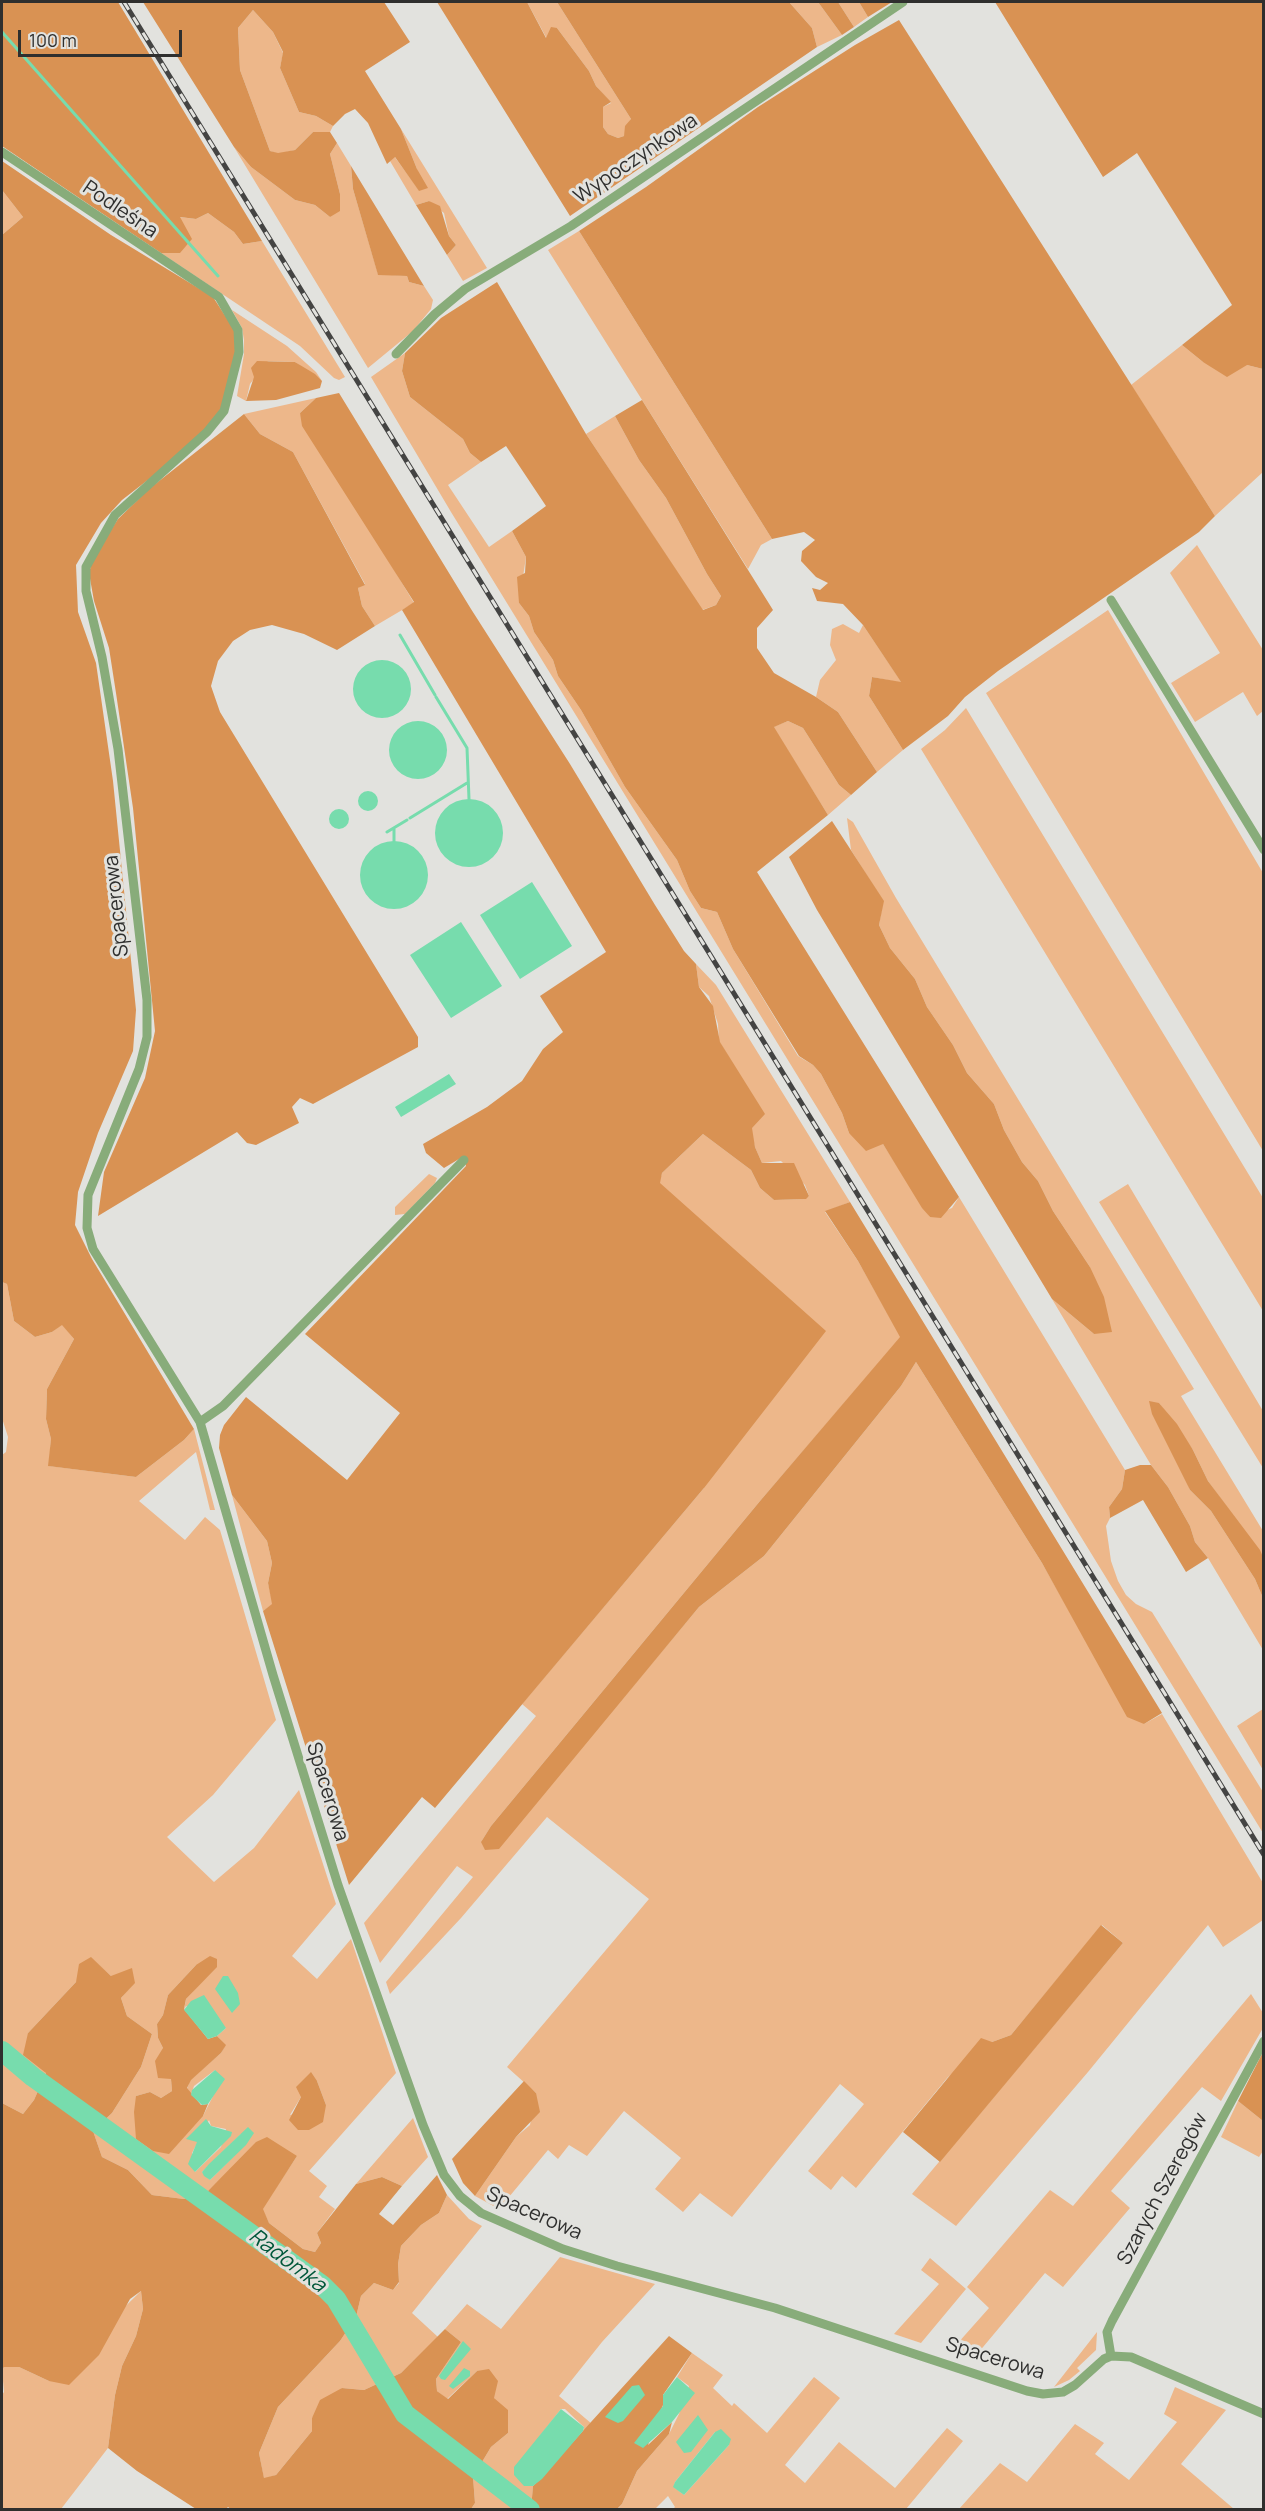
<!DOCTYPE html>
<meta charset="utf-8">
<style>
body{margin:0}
#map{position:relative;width:1265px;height:2511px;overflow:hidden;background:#e2e2de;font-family:Manrope,sans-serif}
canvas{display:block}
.frame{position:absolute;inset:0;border:3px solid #2f2f2e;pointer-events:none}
.scale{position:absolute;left:18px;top:30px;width:164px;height:27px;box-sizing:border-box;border:3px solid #2f2f2e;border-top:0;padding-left:8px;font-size:18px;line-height:21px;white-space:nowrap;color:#2f2f2e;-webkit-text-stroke:4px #e2e2de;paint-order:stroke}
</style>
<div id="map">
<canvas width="1265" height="2511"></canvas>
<div class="frame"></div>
<div class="scale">100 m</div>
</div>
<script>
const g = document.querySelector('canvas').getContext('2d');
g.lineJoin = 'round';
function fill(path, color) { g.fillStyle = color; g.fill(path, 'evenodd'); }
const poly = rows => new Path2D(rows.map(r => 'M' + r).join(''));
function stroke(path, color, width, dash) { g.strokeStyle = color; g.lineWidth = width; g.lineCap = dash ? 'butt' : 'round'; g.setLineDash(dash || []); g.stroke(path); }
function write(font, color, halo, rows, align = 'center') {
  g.font = font + ' Manrope,sans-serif'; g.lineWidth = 6; g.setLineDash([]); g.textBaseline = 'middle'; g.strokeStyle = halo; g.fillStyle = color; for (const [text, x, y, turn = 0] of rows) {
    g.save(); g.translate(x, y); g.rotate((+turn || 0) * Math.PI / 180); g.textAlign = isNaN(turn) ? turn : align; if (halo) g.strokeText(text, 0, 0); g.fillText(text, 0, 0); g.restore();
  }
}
const green = poly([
 [527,2,557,2,631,119,624,136,618,138,608,134,603,127,603,107,611,103,596,86,589,71,557,28,547,39],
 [789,2,818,2,842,35,817,47,812,28],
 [838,2,859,2,868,17,854,27],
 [253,10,273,32,283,53,280,68,299,112,316,116,333,126,330,132,313,132,295,150,278,154,270,151,240,70,238,28],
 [401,129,487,268,463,281,447,255,456,245,449,236,444,213,429,201,416,205,390,161,394,156,419,190,417,169],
 [337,143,351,166,353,189,378,274,407,276,409,282,424,286,433,300,431,309,413,331,368,368,234,147,251,167,295,200,315,205,330,217,340,194,330,154],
 [2,190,23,217,2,235],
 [208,213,234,232,243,244,262,241,345,377,339,380,334,378,300,346,161,253,180,253,179,217,196,219],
 [579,231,772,539,761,545,748,569,548,250],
 [232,310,287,346,316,372,322,381,295,362,268,361,250,384,246,401,237,396,244,354,244,340,242,328],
 [1182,345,1203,362,1247,365,1263,369,1263,472,1215,516,1131,385],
 [405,353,402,371,410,397,463,439,470,453,481,462,448,485,489,547,512,531,526,557,519,603,529,616,534,632,553,660,558,676,581,710,625,787,677,860,690,891,701,908,717,912,733,949,798,1056,813,1065,821,1074,842,1113,849,1133,883,1144,930,1217,952,1208,959,1197,1125,1470,1122,1489,1109,1507,1110,1518,1106,1526,1111,1561,1118,1581,1126,1595,1136,1604,1152,1612,1263,1792,1263,1833,451,512,371,377],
 [316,398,300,413,414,603,375,626,362,606,358,588,365,584,293,452,260,434,244,414],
 [615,416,639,460,666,498,707,574,721,596,716,605,702,610,586,434],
 [1197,545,1263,650,1263,711,1257,716,1243,692,1195,722,1171,683,1220,653,1170,573],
 [1108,610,1263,873,1263,1151,986,693],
 [843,624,859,633,863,625,902,683,872,677,869,696,903,750,877,772,838,712,816,697,820,680,836,660,830,645,832,629],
 [966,708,1263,1198,1263,1311,921,749,945,730],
 [788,721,803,728,839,785,851,795,828,815,773,727],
 [847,818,853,822,896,898,1194,1389,1181,1396,1263,1531,1263,1557,1208,1481,1193,1450,1159,1403,1190,1490,1211,1511,1255,1579,1263,1598,1263,1650,1208,1558,1195,1542,1190,1526,1168,1487,1151,1465,1052,1299,1094,1334,1090,1267,1053,1211,1038,1181,1022,1162,1004,1130,994,1104,967,1073,953,1045,927,1007,915,979,890,948,879,925,883,901,851,850],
 [696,964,716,985,850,1202,825,1212,858,1261,901,1337,760,1501,491,1826,481,1842,617,1705,699,1607,764,1556,901,1386,916,1362,1042,1563,1097,1660,1144,1724,1162,1714,1263,1883,1263,1920,1223,1947,1208,1925,1088,2072,956,2226,912,2194,1123,1943,1102,1925,1011,2035,992,2042,948,2077,856,2188,842,2176,831,2190,808,2171,864,2104,840,2084,732,2217,700,2193,683,2212,655,2189,681,2158,624,2111,587,2156,569,2145,558,2159,548,2150,499,2209,475,2196,516,2137,530,2125,536,2093,507,2067,649,1899,547,1817,461,1918,390,1994,386,1982,473,1877,457,1866,380,1963,364,1923,536,1716,522,1704,704,1488,683,1206,659,1183,662,1173,703,1134,751,1170,760,1188,774,1200,805,1199,809,1196,805,1185,781,1161,762,1163,755,1147,732,1063,719,1041,718,1024,709,996,699,987],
 [429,1174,437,1178,435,1183,405,1214,395,1215,395,1207],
 [1128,1184,1263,1411,1263,1468,1099,1202],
 [2,1282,7,1284,14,1321,35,1337,52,1332,62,1324,74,1339,47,1389,46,1419,51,1439,49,1466,136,1477,184,1440,194,1429,215,1510,210,1510,196,1452,139,1501,185,1540,205,1517,220,1530,276,1720,213,1795,167,1837,214,1882,254,1848,299,1790,336,1904,292,1956,317,1979,351,1939,396,2073,309,2171,327,2186,319,2197,335,2209,317,2233,321,2243,315,2252,303,2249,269,2223,262,2209,297,2156,222,2178,208,2191,184,2199,152,2195,128,2170,102,2157,93,2131,112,2113,141,2067,152,2034,127,2016,121,1998,134,1983,111,1976,91,1958,76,1982,28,2033,46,2073,34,2100,23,2114,2,2103,2,1455,6,1452,8,1437,2,1418],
 [196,1965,197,1987,186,1999,184,2010,186,2006,226,2028,217,2036,225,2045,221,2053,190,2080,187,2089,191,2095,194,2086,215,2070,216,2090,203,2116,136,2096,150,2092,161,2098,172,2091,171,2078,158,2078,163,2048,158,2038,157,2024,163,2015,168,1995],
 [317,2081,326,2105,290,2115,301,2097],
 [209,2120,211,2126,226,2129,221,2147,195,2172,192,2153],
 [241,2134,234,2156,210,2180,202,2172],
 [232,1495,267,1541,272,1563,268,1583,273,1604,263,1611],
 [1263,1709,1263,1770,1237,1726],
 [1251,1994,1263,2013,1263,2028,1221,2101,1202,2087,1111,2191,1130,2208,1063,2287,1045,2273,973,2359,949,2353,989,2308,967,2287,1050,2190,1073,2206],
 [1238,2101,1263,2121,1263,2151,1259,2157,1221,2137],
 [413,2118,428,2157,402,2186,382,2177,356,2184],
 [447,2195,469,2219,482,2226,412,2313,438,2337,401,2373,364,2390,342,2388,312,2418,312,2431,276,2475,264,2479,259,2453,278,2407,340,2341,356,2317,361,2296,374,2283,393,2290,399,2283,398,2264,401,2246,421,2225,439,2213],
 [560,2257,655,2284,602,2342,559,2396,592,2424,583,2431,584,2427,565,2409,561,2409,539,2437,524,2486,533,2486,531,2509,471,2509,475,2503,473,2477,491,2447,508,2433,494,2398,477,2371,447,2399,437,2391,436,2379,461,2342,445,2329,467,2304,501,2329],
 [930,2258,966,2289,921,2343,894,2334,939,2284,921,2270],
 [141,2291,143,2309,136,2336,122,2366,115,2395,108,2448,61,2509,2,2509,2,2395,4,2392,2,2370,4,2367,19,2367,49,2381],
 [1097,2332,1096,2350,1077,2368,1080,2371,1069,2380,1054,2387],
 [692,2353,723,2375,713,2388,732,2406,734,2403,767,2433,814,2377,840,2398,785,2465,805,2483,839,2442,895,2488,947,2428,963,2441,906,2509,673,2509,675,2507,668,2496,655,2509,617,2510,622,2504,637,2471,669,2434,679,2414,689,2386,677,2377],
 [715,2432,729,2445,684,2495,674,2487,675,2482],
 [1175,2387,1226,2410,1181,2464,1234,2509,959,2509,1000,2463,1027,2482,1075,2424,1104,2443,1095,2454,1129,2480,1177,2422,1164,2414]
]);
const forest = poly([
 [2,2,118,2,262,241,243,244,234,232,208,213,196,219,180,217,192,239,180,253,161,253,2,146],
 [143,2,384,2,410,42,365,71,401,129,417,169,428,188,419,191,395,157,387,164,368,123,355,109,345,114,333,126,316,116,299,112,280,68,283,52,273,32,253,10,238,28,240,70,270,151,278,153,295,150,313,132,330,132,337,143,330,154,340,194,340,211,330,217,315,205,295,200,251,167,234,147],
 [437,2,527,2,546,38,551,27,557,28,589,71,596,86,611,102,603,107,603,127,608,134,618,138,624,136,625,126,631,119,557,2,789,2,812,28,817,47,570,216],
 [818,2,838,2,854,27,842,35],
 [859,2,892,2,868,17],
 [995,2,1263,2,1263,369,1247,365,1227,377,1203,362,1182,345,1232,305,1137,153,1103,177],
 [899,20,1215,516,1199,532,998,671,965,697,948,716,903,750,869,696,872,677,901,682,863,625,843,604,817,601,812,588,820,590,828,583,816,577,801,561,802,551,815,540,804,532,772,539,579,231,646,187,758,107,855,45],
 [2,161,111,235,213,297,235,331,237,348,220,415,162,469,122,500,101,523,76,565,78,612,96,663,113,781,136,1010,133,1051,98,1133,78,1192,75,1225,92,1259,194,1429,184,1440,136,1477,48,1466,51,1439,46,1419,47,1389,74,1339,62,1325,52,1332,35,1337,14,1321,7,1284,2,1282,2,235,23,217,2,190],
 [351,166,424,286,409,282,407,276,378,275,353,189],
 [429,201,440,206,449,236,456,245,447,255,416,205],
 [497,282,586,434,703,610,716,605,721,596,707,574,666,498,639,460,615,416,642,400,773,610,757,628,757,648,774,673,816,697,838,712,877,772,851,795,839,785,803,728,788,721,774,727,828,815,757,872,959,1197,941,1218,930,1217,922,1208,883,1144,866,1151,849,1133,842,1113,821,1074,813,1065,799,1056,733,949,717,912,701,908,690,891,677,860,625,787,581,710,558,676,553,660,534,632,529,616,519,603,517,577,525,573,526,557,512,531,546,506,506,446,481,462,470,453,463,439,410,397,402,371,405,353,441,318],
 [257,361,295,362,315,374,322,381,320,388,276,400,246,401,254,377,251,368],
 [339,393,471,609,570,764,655,905,684,951,696,964,699,987,713,1006,720,1042,765,1114,752,1128,755,1147,762,1163,794,1163,809,1196,806,1199,774,1200,760,1188,751,1170,703,1134,662,1173,660,1183,826,1331,704,1488,435,1808,422,1797,349,1885,263,1611,272,1604,268,1583,272,1563,267,1541,232,1495,219,1448,220,1435,224,1425,246,1397,347,1480,400,1413,305,1334,466,1166,464,1156,444,1168,426,1153,423,1144,487,1107,522,1081,543,1049,563,1032,540,996,606,952,402,610,414,602,302,426,300,413,316,398],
 [244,414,260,434,293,452,365,585,358,588,362,606,375,626,337,650,304,634,272,625,250,630,233,641,218,661,211,686,220,712,418,1037,418,1047,313,1104,300,1098,292,1107,299,1123,256,1145,247,1143,237,1132,98,1216,104,1172,145,1078,155,1031,133,808,116,693,109,648,94,601,89,573,93,558,118,519,149,489],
 [832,821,884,901,879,925,890,948,915,979,927,1007,953,1045,967,1073,994,1104,1004,1130,1022,1162,1038,1181,1053,1211,1090,1267,1104,1297,1112,1332,1094,1334,1052,1299,817,910,789,857],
 [850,1202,1162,1713,1144,1724,1127,1717,1042,1563,916,1362,901,1386,764,1556,699,1607,499,1849,485,1850,481,1842,491,1826,760,1501,900,1337,858,1261,825,1211],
 [1149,1401,1159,1403,1177,1424,1193,1450,1208,1481,1260,1550,1263,1557,1263,1598,1255,1579,1211,1511,1190,1490,1152,1414],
 [1140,1465,1151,1465,1168,1487,1190,1526,1195,1542,1208,1558,1186,1572,1143,1500,1110,1518,1109,1507,1122,1489,1125,1470],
 [1101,1925,1123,1943,940,2162,903,2132,981,2038,992,2042,1011,2035],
 [210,1956,217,1959,217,1967,186,1999,184,2009,208,2039,217,2036,226,2045,221,2053,191,2080,187,2088,201,2105,208,2104,203,2116,169,2154,153,2151,136,2139,134,2112,136,2096,150,2092,161,2098,172,2091,171,2079,158,2078,155,2061,163,2048,158,2038,157,2024,163,2015,168,1995,196,1965],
 [91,1957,111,1976,132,1968,135,1983,121,1998,127,2016,152,2034,141,2067,112,2113,93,2131,102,2157,128,2170,152,2195,184,2199,208,2191,256,2142,267,2137,297,2156,263,2209,269,2223,303,2249,315,2252,321,2243,317,2233,356,2184,382,2177,402,2186,379,2214,393,2225,437,2175,447,2195,439,2213,421,2225,401,2246,398,2264,399,2282,393,2290,374,2283,361,2296,356,2317,340,2341,278,2407,259,2453,264,2478,276,2475,312,2431,312,2418,320,2400,342,2388,364,2390,401,2373,445,2329,461,2342,436,2379,437,2391,448,2399,477,2371,489,2369,498,2381,494,2398,508,2410,508,2433,491,2447,473,2477,475,2503,471,2509,232,2510,228,2507,226,2509,196,2509,137,2471,108,2448,115,2395,122,2366,136,2336,143,2309,141,2291,130,2299,99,2355,69,2385,49,2381,19,2367,4,2367,2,2370,2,2103,23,2114,34,2100,46,2073,23,2055,28,2033,76,1982,79,1964],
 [1263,2052,1263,2121,1238,2101],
 [311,2072,317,2081,326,2105,323,2122,309,2130,298,2130,289,2120,301,2097,296,2087],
 [524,2081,536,2093,540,2112,516,2137,475,2196,463,2183,452,2159],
 [669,2336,692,2353,663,2395,663,2405,648,2445,672,2422,669,2434,637,2471,622,2504,617,2509,531,2509,533,2486]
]);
const water = poly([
 '353 689a29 29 0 1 1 58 0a29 29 0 1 1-58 0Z',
 '389 750a29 29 0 1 1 58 0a29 29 0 1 1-58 0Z',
 '358 801a10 10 0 1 1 20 0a10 10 0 1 1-20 0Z',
 '435 833a34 34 0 1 1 68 0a34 34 0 1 1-68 0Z',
 '329 819a10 10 0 1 1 20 0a10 10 0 1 1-20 0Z',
 '360 875a34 34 0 1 1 68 0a34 34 0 1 1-68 0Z',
 [532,882,572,946,520,979,480,915],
 [461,922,502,986,451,1018,410,955],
 [449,1074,456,1084,401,1117,395,1107],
 [223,1976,228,1976,238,1993,240,2004,232,2013,215,1989],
 [204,1995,226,2028,217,2036,208,2039,184,2010,191,2001],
 [215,2070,225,2079,208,2104,202,2105,191,2095,192,2090],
 [206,2119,211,2126,232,2132,231,2136,195,2172,188,2164,197,2142,186,2139],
 [248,2127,254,2133,246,2145,210,2180,204,2176,202,2172,209,2164],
 [463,2341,471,2349,445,2380,441,2379,439,2376],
 [464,2368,470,2371,470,2376,453,2389,449,2386],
 [677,2377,695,2393,672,2422,643,2448,634,2443,663,2406,663,2395],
 [639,2385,645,2395,623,2421,618,2423,605,2417,632,2386],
 [561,2409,584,2427,583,2431,542,2479,533,2486,524,2486,514,2475,514,2467],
 [698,2415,708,2430,691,2452,684,2453,676,2442],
 [721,2429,731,2439,729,2445,684,2495,673,2487,675,2482,715,2432]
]);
const stream = poly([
 [2,32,218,276],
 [400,635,435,695],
 [436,697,467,748,469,799],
 [410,818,467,783],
 [387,832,407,820],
 [394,841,394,828]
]);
const river = poly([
 [2,2051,33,2077,322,2285,336,2299,405,2414,530,2510]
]);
const minor = poly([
 [2,152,219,297,238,330,239,352,224,411,207,432,115,515,86,567,86,591,102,657,118,749,147,1000,147,1037,139,1069,88,1195,87,1228,93,1249,200,1422,273,1675,338,1885,423,2125,444,2175,460,2196,481,2213,563,2249,617,2266,775,2308,1027,2391,1043,2394,1063,2392,1075,2385,1104,2359,1111,2356,1131,2357,1264,2414],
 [396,354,435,314,465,289,571,226,903,2],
 [1111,600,1264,850],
 [200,1422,223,1406,464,1160],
 [1111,2356,1107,2332,1112,2321,1264,2041]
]);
const rail = poly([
 [124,2,1264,1855]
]);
const streetNames = [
 ["Wypoczynkowa",636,159,-34],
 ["Podleśna",120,210,34],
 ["Spacerowa",117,906,-96],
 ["Spacerowa",327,1792,73],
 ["Szarych Szeregów",1163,2189,-62],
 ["Spacerowa",534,2214,24],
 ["Spacerowa",995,2359,17]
];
const waterNames = [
 ["Radomka",287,2261,37]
];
fill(green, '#edb78a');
fill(forest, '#d99253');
fill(water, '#77dcad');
stroke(stream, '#77dcad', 3);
stroke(river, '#77dcad', 20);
stroke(minor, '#88ac7a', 9);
stroke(rail, '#444443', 5);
stroke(rail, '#e2e2de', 3, [9]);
write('20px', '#2f2f2e', '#e2e2de', streetNames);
write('italic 21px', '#00573a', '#e2e2de', waterNames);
</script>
